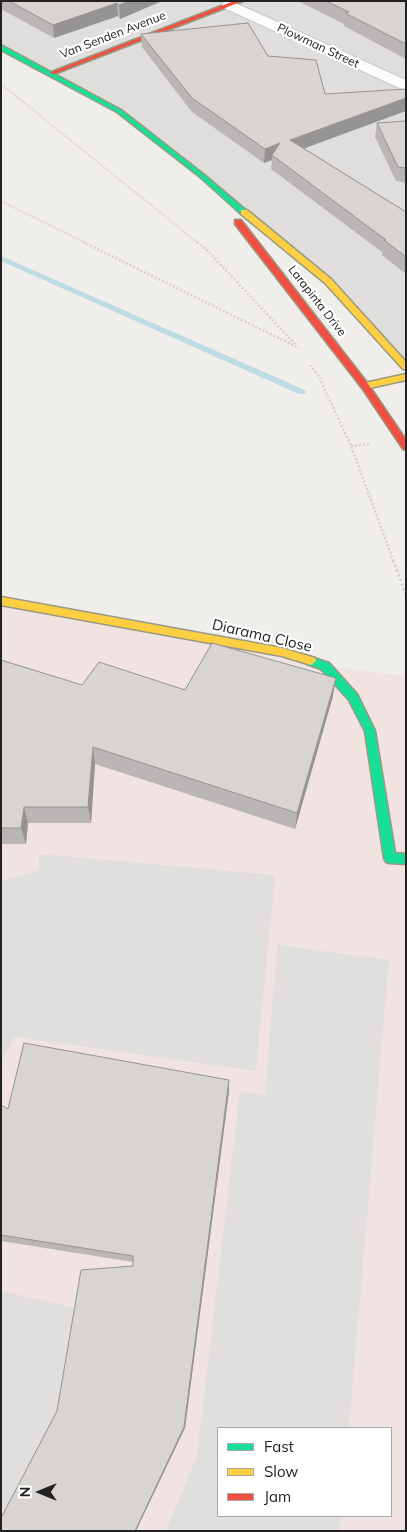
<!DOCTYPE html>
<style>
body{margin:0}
#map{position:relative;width:407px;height:1532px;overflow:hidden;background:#f0eeeb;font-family:Mulish,sans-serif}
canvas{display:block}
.frame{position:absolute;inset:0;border:2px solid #222;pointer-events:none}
.legend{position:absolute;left:217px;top:1427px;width:175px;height:90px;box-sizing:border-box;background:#fff;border:1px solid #a7a7a7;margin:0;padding:6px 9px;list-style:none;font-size:15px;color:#222}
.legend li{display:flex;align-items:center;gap:10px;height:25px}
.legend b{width:25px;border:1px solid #a7a7a7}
.north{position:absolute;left:15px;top:1467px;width:50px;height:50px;-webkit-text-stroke:4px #fff;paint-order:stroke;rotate:270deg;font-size:14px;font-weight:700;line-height:20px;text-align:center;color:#222}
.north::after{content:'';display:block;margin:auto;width:18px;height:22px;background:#222;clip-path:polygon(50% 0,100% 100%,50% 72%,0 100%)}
</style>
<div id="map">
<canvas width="407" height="1532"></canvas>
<div class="frame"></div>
<ul class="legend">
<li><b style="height:6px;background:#16e098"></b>Fast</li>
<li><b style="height:6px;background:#ffcf43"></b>Slow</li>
<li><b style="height:6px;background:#f24e42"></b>Jam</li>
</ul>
<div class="north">N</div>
</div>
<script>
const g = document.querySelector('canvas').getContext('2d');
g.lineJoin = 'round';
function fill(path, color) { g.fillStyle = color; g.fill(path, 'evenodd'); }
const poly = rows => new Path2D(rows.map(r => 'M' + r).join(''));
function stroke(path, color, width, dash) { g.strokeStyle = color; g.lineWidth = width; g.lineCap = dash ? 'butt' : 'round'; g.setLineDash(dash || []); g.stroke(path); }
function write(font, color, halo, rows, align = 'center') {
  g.font = font + ' Mulish,sans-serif'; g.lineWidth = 4.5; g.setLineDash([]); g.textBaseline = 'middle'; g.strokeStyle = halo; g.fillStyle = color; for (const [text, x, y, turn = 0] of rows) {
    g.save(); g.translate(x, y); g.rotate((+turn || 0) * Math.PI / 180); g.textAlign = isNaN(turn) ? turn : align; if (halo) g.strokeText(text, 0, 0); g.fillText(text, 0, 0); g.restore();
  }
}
const residential = poly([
 [1,1,406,1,406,367,328,281,119,111,1,47]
]);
const commercial = poly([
 [1,601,325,666,406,676,406,1531,1,1531],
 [218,1428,391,1428,391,1516,218,1516]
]);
const parking = poly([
 [39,854,275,875,256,1071,14,1037,4,1058,1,1057,1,881,39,870],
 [277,945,389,960,349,1428,218,1428,218,1516,341,1516,340,1531,166,1531,197,1456,240,1091,265,1095],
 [1,1291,80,1309,62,1412,1,1530]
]);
const stream = poly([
 [1,256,305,390,306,392,305,394,299,394,1,261,1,256]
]);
const pathFar2 = poly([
 [1,84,198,243],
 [1,201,86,243]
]);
const pathFar1 = poly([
 [83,242,299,348],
 [197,242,206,249,295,344],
 [310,365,319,377,351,446,394,562],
 [351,446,371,444]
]);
const path = poly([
 [393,560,406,595]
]);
const street = poly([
 [231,1,406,80,406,91,224,8,222,5,224,2,231,1]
]);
const fast = poly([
 [1,45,121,110,203,174,248,212,241,214,199,176,117,112,1,50,1,45],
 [311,657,329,663,357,694,375,731,395,853,406,854,406,864,390,863,386,862,384,858,365,731,349,700,321,669,307,664,306,661,311,657]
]);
const slow = poly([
 [241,210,247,210,331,279,406,362,406,369,403,369,325,283,241,214,241,210],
 [406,374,406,380,365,389,361,386,365,383,406,374],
 [1,597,282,648,315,658,316,661,311,665,282,656,1,605,1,597]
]);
const jam = poly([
 [234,1,243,1,54,74,49,73,234,1],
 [235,220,241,220,368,384,406,440,406,450,403,449,362,388,235,224,235,220]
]);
const wall = poly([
 [1,1,162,1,120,19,118,16,54,38,1,9],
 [298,1,406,1,406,59,344,26,344,24],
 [141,34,304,148,406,212,406,274,382,255,382,252,271,169,272,160,264,163,192,112,142,47],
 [406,121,406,183,396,181,375,137,377,123],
 [1,660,82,685,333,696,295,829,95,764,91,823,28,823,26,844,1,844],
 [229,1080,229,1091,185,1428,133,1266,133,1262,1,1241,1,1105,8,1109]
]);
const shadedWall = poly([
 [129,1,162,1,120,19,119,5],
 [117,3,118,16,54,38,53,25],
 [406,98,406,111,289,154,290,140],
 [280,143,272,155,272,160,264,163,265,149],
 [336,678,333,696,295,829,297,813],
 [93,747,95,764,91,823,88,807],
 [24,807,28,823,26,844,21,828],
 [229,1080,229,1091,185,1428,136,1531,135,1531]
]);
const building = poly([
 [9,1,129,1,119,5,117,3,53,25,9,1],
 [326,1,406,1,406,44,345,13,349,12,326,1],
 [248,23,268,56,316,60,325,94,406,89,406,98,290,140,406,212,406,257,384,240,386,240,272,155,280,143,265,149,192,98,141,34,248,23],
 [406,121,406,168,398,167,377,123,406,121],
 [212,643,336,678,297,813,93,747,88,807,24,807,21,828,1,828,1,660,82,685,99,662,185,690,212,643],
 [24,1043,229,1080,184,1427,135,1531,1,1531,1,1518,57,1411,81,1270,133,1266,133,1256,1,1235,1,1105,8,1109,24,1043]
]);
const farStreetnames = [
 ["Van Senden Avenue",113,35,-21],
 ["Plowman Street",318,46,25],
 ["Larapinta Drive",317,301,52]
];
const streetNames = [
 ["Diarama Close",262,636,13]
];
fill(residential, '#dfdedc');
fill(commercial, '#f1e3e1');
fill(parking, '#e0dfde');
fill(stream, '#bfdbe3');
stroke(street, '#c9c8c7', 2);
stroke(fast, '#999a82', 3);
stroke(slow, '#999a82', 3);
stroke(jam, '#999a82', 3);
stroke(pathFar2, '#dccecd', 2, [1, 1]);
stroke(pathFar1, '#dccecd', 2.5, [2, 2]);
stroke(path, '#dccecd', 3, [2.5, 2.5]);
fill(street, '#fdfcfc');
fill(fast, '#16e098');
fill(slow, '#ffcf43');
fill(jam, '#f24e42');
fill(wall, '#b9b6b5');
fill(shadedWall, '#969493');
fill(building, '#d7d4d2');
stroke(building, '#969493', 1);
write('12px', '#222', '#fff', farStreetnames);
write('15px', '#222', '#fff', streetNames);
</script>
